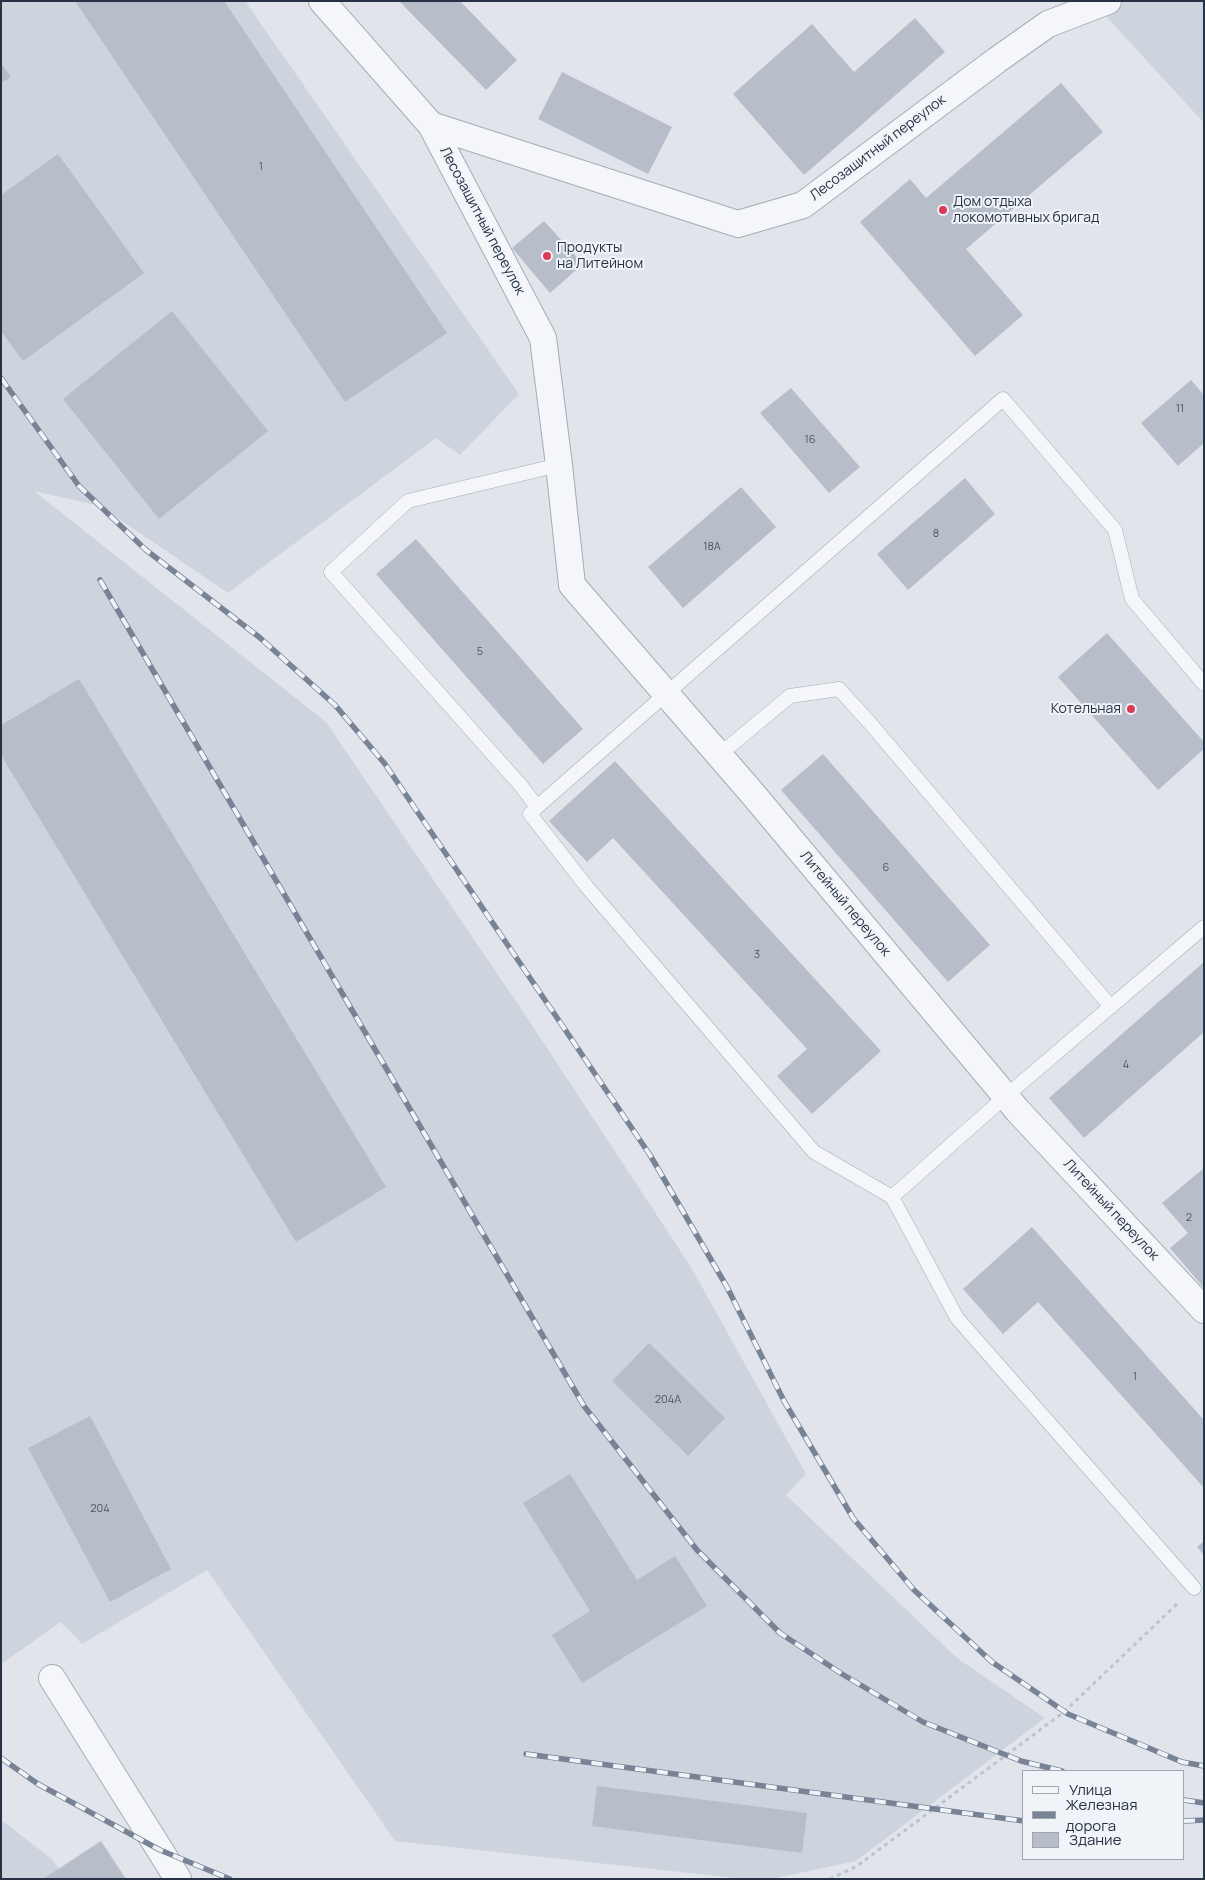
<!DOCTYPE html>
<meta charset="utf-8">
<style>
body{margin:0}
#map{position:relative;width:1205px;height:1880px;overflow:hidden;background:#e1e5eb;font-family:Manrope,sans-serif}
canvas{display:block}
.frame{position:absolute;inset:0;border:2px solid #273244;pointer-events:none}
.legend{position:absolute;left:1022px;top:1770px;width:162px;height:90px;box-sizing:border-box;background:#f0f4f8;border:1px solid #a0a6b0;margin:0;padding:6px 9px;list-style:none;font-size:15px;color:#273244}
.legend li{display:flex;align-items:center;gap:10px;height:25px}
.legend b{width:25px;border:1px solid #a0a6b0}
</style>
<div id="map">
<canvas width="1205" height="1880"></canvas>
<div class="frame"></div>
<ul class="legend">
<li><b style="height:6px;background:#f4f6f9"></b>Улица</li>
<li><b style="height:6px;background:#788496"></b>Железная дорога</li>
<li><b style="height:14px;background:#b7bec9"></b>Здание</li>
</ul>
</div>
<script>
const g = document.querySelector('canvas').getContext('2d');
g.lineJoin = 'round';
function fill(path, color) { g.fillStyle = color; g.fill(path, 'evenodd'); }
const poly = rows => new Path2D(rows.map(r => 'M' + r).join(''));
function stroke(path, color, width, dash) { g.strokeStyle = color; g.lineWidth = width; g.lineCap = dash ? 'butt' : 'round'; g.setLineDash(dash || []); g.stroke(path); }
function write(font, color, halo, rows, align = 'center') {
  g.font = font + ' Manrope,sans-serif'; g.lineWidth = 4; g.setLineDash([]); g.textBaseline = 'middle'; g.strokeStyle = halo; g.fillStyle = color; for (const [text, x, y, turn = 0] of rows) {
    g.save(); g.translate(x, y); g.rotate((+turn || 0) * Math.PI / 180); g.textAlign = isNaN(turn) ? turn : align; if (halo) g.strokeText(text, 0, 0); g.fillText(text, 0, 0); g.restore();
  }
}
const built = poly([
 [1,1,245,1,519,394,460,455,436,438,228,593,100,506,34,491,326,722,522,1010,691,1267,806,1474,786,1495,957,1658,1045,1718,856,1861,771,1879,745,1879,395,1841,207,1570,82,1644,61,1622,1,1664],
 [1092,1,1204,1,1204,123],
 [1,1820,52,1859,66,1879,1,1879]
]);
const building = poly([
 [75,1,224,1,447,333,345,402],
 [399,1,460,1,517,60,486,90],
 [915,18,945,52,804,175,733,94,812,24,854,72],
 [1,63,11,77,1,83],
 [562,72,672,127,648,174,538,119],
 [1061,83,1103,132,966,249,1023,315,975,356,860,222,910,179,926,198],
 [58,154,144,273,23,361,1,331,1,195],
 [544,221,583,264,550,293,512,248],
 [172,311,268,431,159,519,63,399],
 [1191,380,1204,395,1204,443,1178,466,1141,423],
 [791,388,860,467,829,493,760,413],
 [965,478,995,514,908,590,877,554],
 [741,487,776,527,683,608,648,567],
 [416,539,583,729,543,764,376,574],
 [1107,633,1204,742,1204,749,1158,790,1058,677],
 [79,679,386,1187,296,1242,1,755,1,725],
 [823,754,990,945,948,982,781,790],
 [615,761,881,1051,812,1114,777,1076,807,1049,613,838,587,862,549,821],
 [1204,962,1204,1032,1084,1138,1049,1098],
 [1204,1168,1204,1288,1170,1248,1188,1233,1162,1203],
 [1032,1227,1204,1420,1204,1488,1038,1302,1003,1334,963,1289],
 [649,1343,725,1418,688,1456,612,1381],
 [90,1416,171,1569,110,1602,28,1448],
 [570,1474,637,1580,675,1556,707,1606,582,1683,552,1635,590,1611,523,1503],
 [1204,1541,1204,1555,1197,1547],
 [597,1786,807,1813,802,1853,592,1826],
 [101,1841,126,1879,43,1879]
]);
const path = poly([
 [830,1879,857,1866,1064,1712,1177,1604]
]);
const lane = poly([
 [559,465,408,501,331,572,522,787,537,807,1003,399,1115,530,1132,599,1204,684],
 [719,755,790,696,839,689,869,722,1111,1007],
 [537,807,530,814,587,887,814,1152,892,1197],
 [1194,1588,957,1318,892,1197,1006,1096,1204,927]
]);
const street = poly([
 [322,1,431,125,543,338,559,465,572,585,752,793,1018,1111,1204,1310],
 [431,125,738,224,803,205,997,60,1048,24,1108,1],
 [52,1678,178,1879]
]);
const rail = poly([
 [1,378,79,486,146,550,259,637,335,705,385,764,650,1155,727,1287,784,1401,853,1518,914,1590,992,1662,1068,1714,1182,1762,1204,1766],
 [100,580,584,1406,697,1550,780,1633,842,1674,923,1722,1021,1761,1062,1771],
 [526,1754,1024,1821],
 [1,1758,38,1784,160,1850,230,1879],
 [1184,1800,1204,1803],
 [1184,1821,1204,1820]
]);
const markers = [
 [943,210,5,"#dc3a56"],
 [547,256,5,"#dc3a56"],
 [1131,709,5,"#dc3a56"]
];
const numberNames = [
 ["1",261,167],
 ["11",1180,409],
 ["16",810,440],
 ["8",936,534],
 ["18А",712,547],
 ["5",480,652],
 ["6",886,868],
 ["3",757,955],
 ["4",1126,1065],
 ["2",1189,1218],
 ["1",1135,1377],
 ["204А",668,1400],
 ["204",100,1509]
];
const streetNames = [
 ["Лесозащитный переулок",878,148,-37],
 ["Лесозащитный переулок",482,221,62],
 ["Литейный переулок",845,904,50],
 ["Литейный переулок",1111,1210,47]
];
const poiNames = [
 ["Дом отдыха",953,202],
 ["локомотивных бригад",953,218],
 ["Продукты",557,248],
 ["на Литейном",557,264],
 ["Котельная",1121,709,"right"]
];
fill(built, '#ced4dd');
fill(building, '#b7bec9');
stroke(lane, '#a5acb6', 15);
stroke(street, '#a5acb6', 28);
stroke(path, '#bfc3ca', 3, [4, 4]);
stroke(lane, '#f4f6f9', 14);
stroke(street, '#f4f6f9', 26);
stroke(rail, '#788496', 5.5);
stroke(rail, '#f0f4f8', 4, [11]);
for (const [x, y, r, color] of markers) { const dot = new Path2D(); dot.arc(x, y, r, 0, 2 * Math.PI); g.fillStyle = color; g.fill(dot); stroke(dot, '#f0f4f8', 2); }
write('11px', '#4b5565', null, numberNames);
write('14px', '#273244', '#f0f4f8', streetNames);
write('14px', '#273244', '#f0f4f8', poiNames, 'left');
</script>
